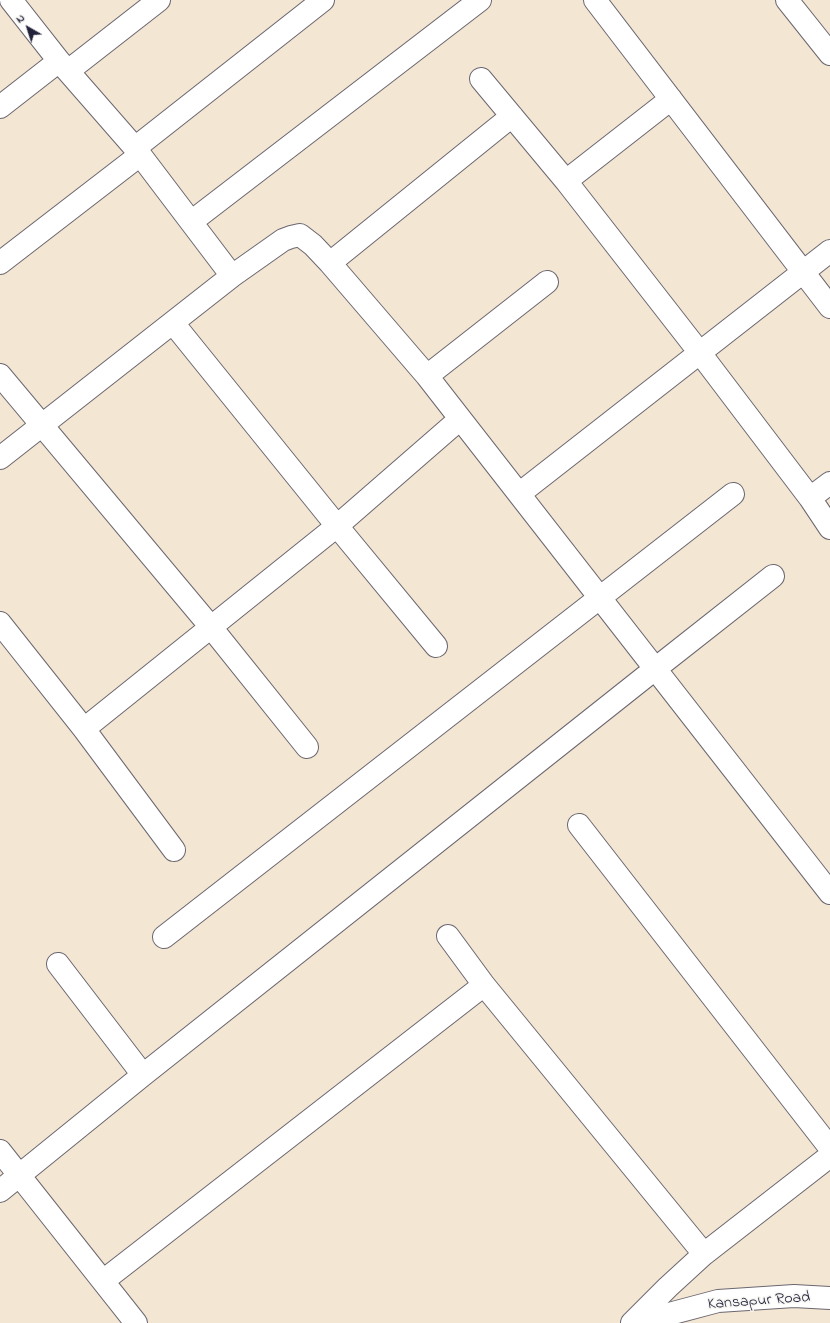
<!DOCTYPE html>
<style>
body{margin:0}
#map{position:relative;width:830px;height:1323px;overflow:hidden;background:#f3e6d3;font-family:"Indie Flower",sans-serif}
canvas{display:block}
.north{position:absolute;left:8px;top:8px;width:40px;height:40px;-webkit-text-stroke:3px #f6f6f2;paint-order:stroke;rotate:321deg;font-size:11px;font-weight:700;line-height:16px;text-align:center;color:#22223b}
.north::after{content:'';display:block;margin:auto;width:14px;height:18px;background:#22223b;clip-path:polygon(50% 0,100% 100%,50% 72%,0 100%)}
</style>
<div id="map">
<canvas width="830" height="1323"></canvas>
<div class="north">N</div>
</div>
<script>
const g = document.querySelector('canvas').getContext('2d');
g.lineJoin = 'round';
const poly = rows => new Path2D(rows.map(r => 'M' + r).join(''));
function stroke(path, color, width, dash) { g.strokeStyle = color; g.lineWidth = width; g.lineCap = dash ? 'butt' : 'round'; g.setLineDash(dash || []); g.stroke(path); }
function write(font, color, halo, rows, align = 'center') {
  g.font = font + ' "Indie Flower",sans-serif'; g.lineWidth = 3; g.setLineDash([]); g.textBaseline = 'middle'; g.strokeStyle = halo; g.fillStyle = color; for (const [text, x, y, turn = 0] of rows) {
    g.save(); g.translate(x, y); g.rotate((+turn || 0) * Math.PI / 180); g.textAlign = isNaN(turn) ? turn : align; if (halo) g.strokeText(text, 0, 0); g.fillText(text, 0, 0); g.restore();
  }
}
const street = poly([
 [11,0,59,61,135,148,232,276],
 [595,0,830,307],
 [787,0,830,54],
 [68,71,159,0],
 [481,79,566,181,700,353,810,498,830,528],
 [0,107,59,61],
 [135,148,323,0],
 [566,181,671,99],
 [191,222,480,0],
 [0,263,140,155],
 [330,263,512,116],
 [173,323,337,526,436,646],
 [0,375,210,626,307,747],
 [427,376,547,282],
 [0,458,232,276,283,240,291,237,300,235,313,245,330,263,427,376,830,893],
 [519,494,830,251],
 [810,498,830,483],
 [0,623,84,729,174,850],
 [84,729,337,526,460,419],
 [579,825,830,1148],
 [448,936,484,985,704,1254],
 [164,937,733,494],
 [58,964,143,1075],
 [0,1151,136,1323],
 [0,1191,143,1075,655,669,773,576],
 [103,1281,484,985],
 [632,1323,668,1287,704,1254,830,1156]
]);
const secondary = poly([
 [644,1323,658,1317,718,1301,794,1296,830,1298]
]);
const streetNames = [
 ["Kansapur Road",759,1302,-4]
];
stroke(street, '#6b6770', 24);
stroke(secondary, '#6b6770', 24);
stroke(street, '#fff', 22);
stroke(secondary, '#fff', 22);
write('16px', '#22223b', '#f6f6f2', streetNames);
</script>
